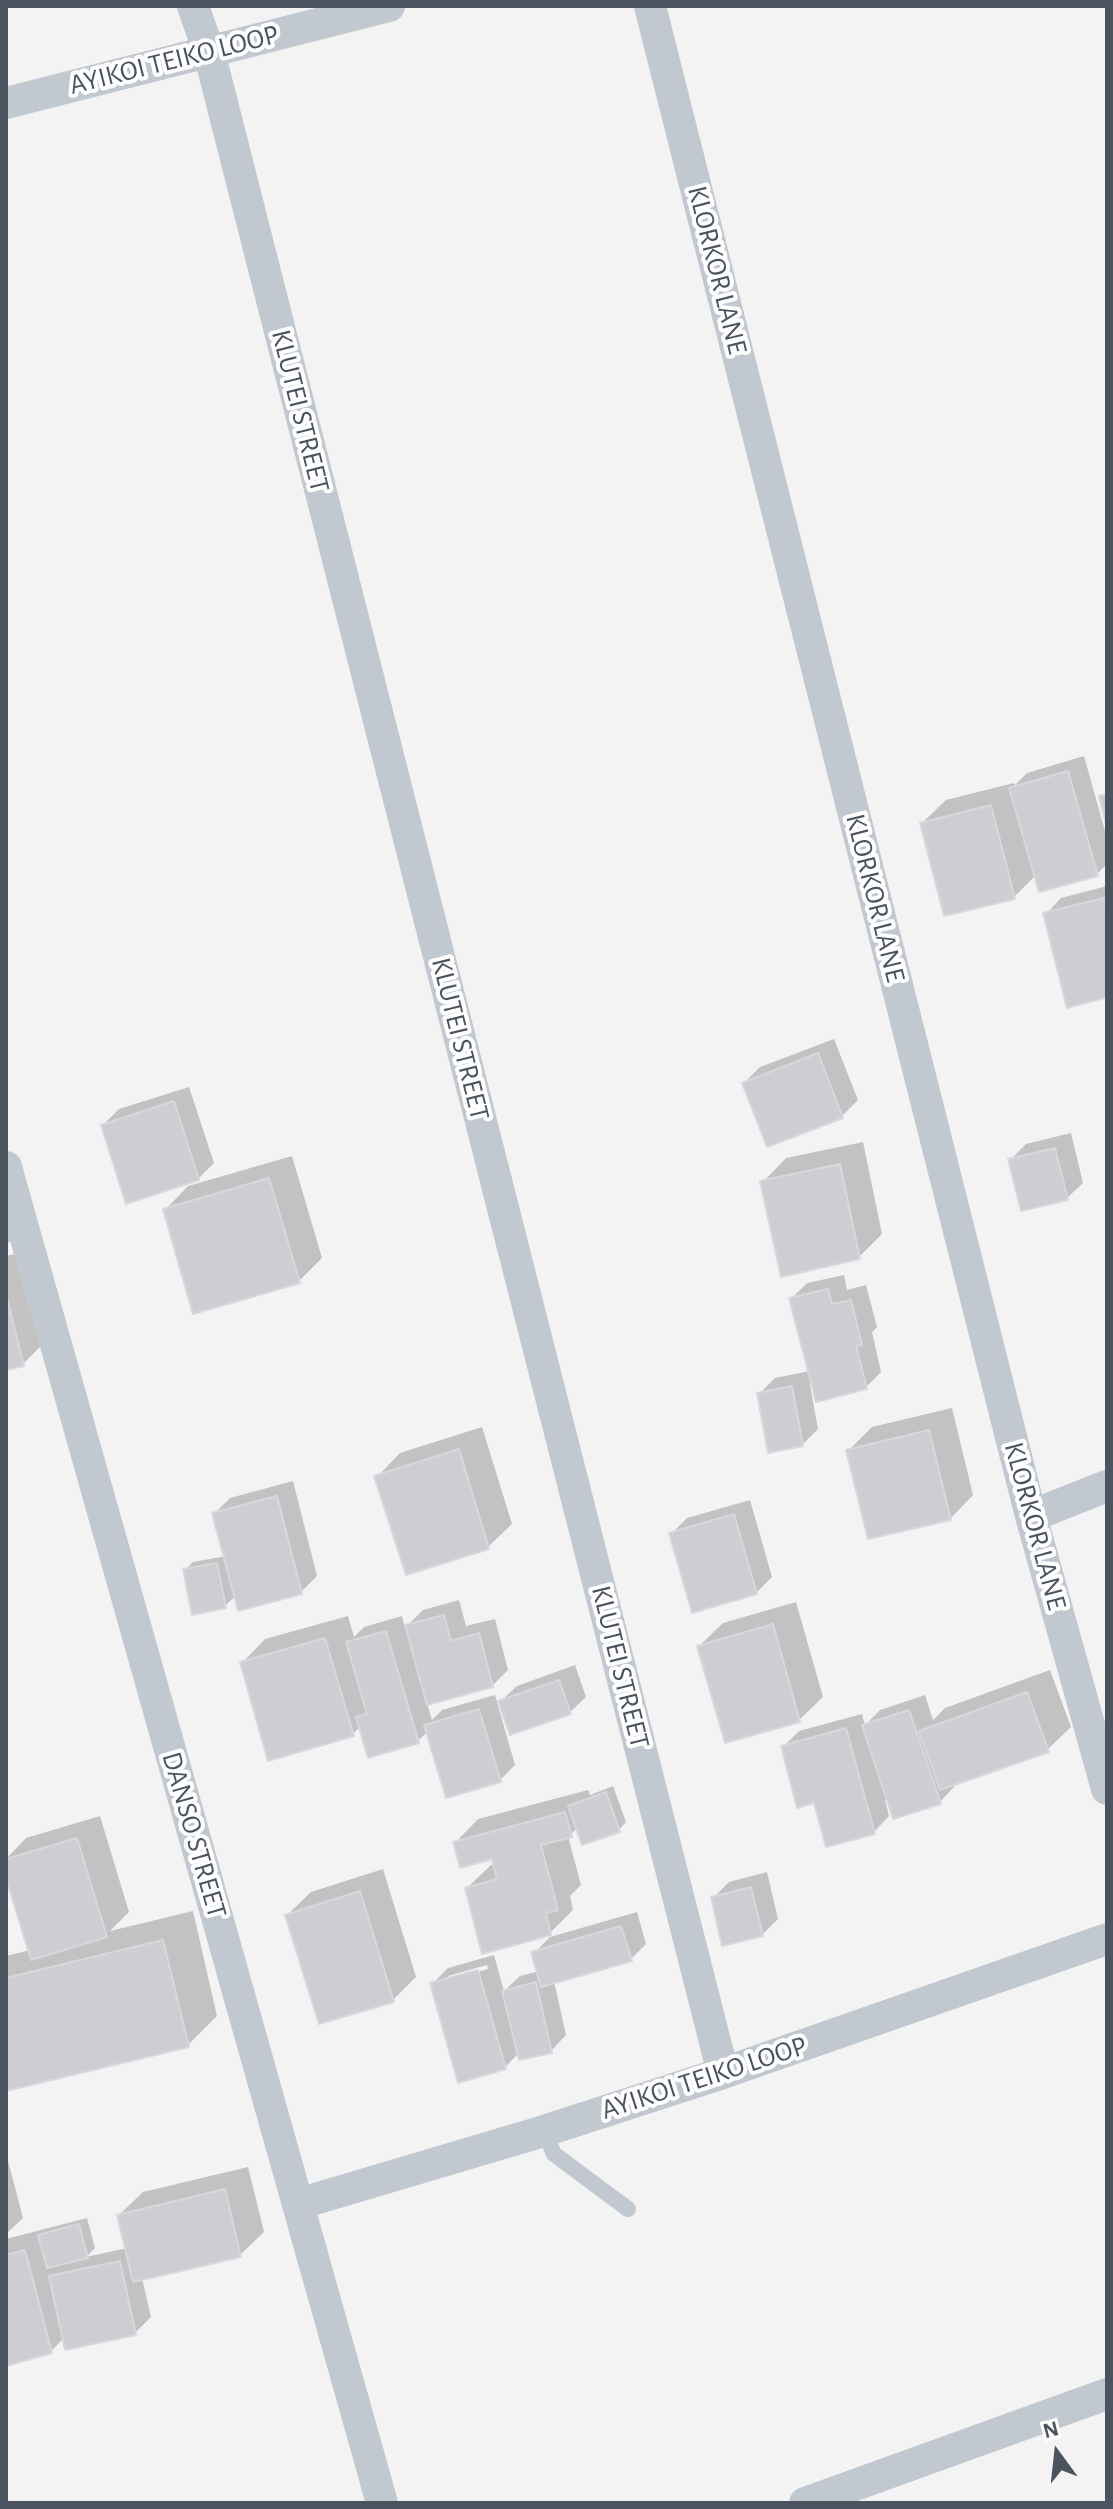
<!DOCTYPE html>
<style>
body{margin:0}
#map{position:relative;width:1113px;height:2509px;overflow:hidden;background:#f4f3f3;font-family:"Alegreya Sans",sans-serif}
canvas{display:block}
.frame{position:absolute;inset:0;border:8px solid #4b535f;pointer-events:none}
.north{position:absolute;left:1017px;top:2413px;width:80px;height:80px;-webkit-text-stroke:6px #fff;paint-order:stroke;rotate:345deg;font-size:22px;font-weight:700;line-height:32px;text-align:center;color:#4b535f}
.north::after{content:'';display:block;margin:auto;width:28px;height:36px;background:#4b535f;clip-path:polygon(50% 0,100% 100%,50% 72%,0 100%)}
</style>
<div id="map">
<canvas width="1113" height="2509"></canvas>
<div class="frame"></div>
<div class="north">N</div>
</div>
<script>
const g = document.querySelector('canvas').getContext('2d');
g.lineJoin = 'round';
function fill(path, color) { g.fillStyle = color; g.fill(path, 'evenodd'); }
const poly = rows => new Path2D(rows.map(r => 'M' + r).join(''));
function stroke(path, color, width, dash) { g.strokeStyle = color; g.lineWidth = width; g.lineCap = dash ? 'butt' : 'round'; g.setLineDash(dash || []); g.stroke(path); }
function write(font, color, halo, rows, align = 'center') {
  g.font = font + ' "Alegreya Sans",sans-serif'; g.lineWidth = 8; g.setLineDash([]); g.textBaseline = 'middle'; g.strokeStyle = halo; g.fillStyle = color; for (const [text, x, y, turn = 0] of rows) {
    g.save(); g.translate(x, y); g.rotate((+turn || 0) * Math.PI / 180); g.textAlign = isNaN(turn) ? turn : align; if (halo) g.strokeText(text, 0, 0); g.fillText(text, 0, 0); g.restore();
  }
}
const shadow = poly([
 [1084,756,1107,838,1107,864,1097,874,1036,875,1014,897,922,823,946,800,1014,783,1015,785,1027,773],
 [1107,886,1107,995,1046,914,1061,898],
 [834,1039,858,1100,842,1116,744,1083,760,1067],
 [189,1087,214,1163,198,1179,103,1125,119,1109],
 [1071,1133,1083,1183,1067,1198,1010,1160,1026,1144],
 [863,1142,882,1234,859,1257,763,1182,786,1158],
 [292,1156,322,1258,299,1281,165,1210,188,1186],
 [6,1165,23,1229,6,1245],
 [24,1252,46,1341,23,1364,6,1368,6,1256],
 [844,1275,847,1290,866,1285,877,1327,872,1332,881,1372,866,1387,810,1385,818,1429,802,1445,759,1394,775,1378,810,1371,791,1299,807,1283],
 [952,1408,973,1495,950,1519,849,1450,872,1427],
 [482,1427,512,1524,488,1547,377,1477,400,1453],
 [293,1481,317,1576,301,1592,236,1595,225,1606,185,1570,193,1562,226,1556,215,1513,230,1498],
 [750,1500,772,1577,756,1593,671,1534,687,1518],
 [459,1600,466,1626,495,1619,508,1670,492,1686,427,1703,432,1720,442,1710,495,1695,515,1765,500,1780,428,1731,418,1741,361,1726,353,1734,242,1663,265,1639,348,1616,354,1637,364,1627,402,1616,405,1628,423,1610],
 [796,1602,823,1697,799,1720,699,1646,723,1623],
 [575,1665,586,1697,570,1712,501,1701,517,1686],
 [1050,1670,1071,1727,1047,1750,955,1783,955,1786,940,1802,885,1800,889,1816,874,1832,815,1801,783,1747,799,1731,862,1714,865,1725,880,1710,925,1695,933,1720,945,1708],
 [613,1786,626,1822,619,1830,578,1828,568,1836,581,1885,570,1896,573,1910,550,1933,467,1888,491,1865,495,1864,493,1857,455,1843,478,1819,588,1790,590,1795],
 [100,1816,129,1912,110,1931,193,1911,217,2016,188,2045,6,2089,6,1956,30,1950,6,1871,6,1859,26,1838],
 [383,1869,416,1977,393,2000,287,1915,311,1892],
 [767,1872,778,1919,762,1935,713,1898,729,1882],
 [637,1912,646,1944,630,1960,554,1981,566,2035,551,2051,519,2053,505,2067,432,1984,448,1968,494,1955,504,1991,520,1976,539,1971,534,1953,550,1937],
 [487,1965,488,1969,448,1980,448,1976],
 [6,2153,23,2218,6,2234],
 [248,2167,264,2232,240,2255,142,2278,151,2317,135,2333,64,2338,51,2351,6,2363,6,2239,87,2218,95,2248,86,2257,127,2248,119,2215,143,2192]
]);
const building = poly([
 [1068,771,1098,876,1039,892,1009,788,1068,771],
 [1107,794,1107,828,1099,796,1107,794],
 [991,805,1015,899,944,916,920,823,991,805],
 [1104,898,1107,910,1107,997,1067,1008,1043,913,1104,898],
 [818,1053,843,1118,767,1147,742,1083,818,1053],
 [174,1101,199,1180,126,1204,101,1125,174,1101],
 [1055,1148,1068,1200,1021,1211,1008,1159,1055,1148],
 [840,1164,860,1259,781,1277,760,1181,840,1164],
 [269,1178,300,1283,193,1314,163,1209,269,1178],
 [828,1289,832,1304,851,1300,862,1345,856,1346,867,1389,816,1402,789,1298,828,1289],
 [6,1294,24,1366,6,1370,6,1294],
 [792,1386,803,1446,768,1453,757,1393,792,1386],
 [929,1430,951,1520,868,1539,846,1450,929,1430],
 [459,1449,489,1549,406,1575,374,1476,459,1449],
 [277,1496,302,1594,238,1611,212,1513,277,1496],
 [734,1514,757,1594,692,1613,669,1533,734,1514],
 [217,1563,226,1608,192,1615,183,1569,217,1563],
 [444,1615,451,1641,479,1633,493,1687,427,1705,405,1625,444,1615],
 [773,1624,800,1722,725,1743,697,1646,773,1624],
 [386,1631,419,1743,368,1758,356,1717,367,1714,346,1642,386,1631],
 [325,1638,354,1736,268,1761,240,1662,325,1638],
 [559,1680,571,1714,510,1735,498,1701,559,1680],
 [1027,1692,1049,1752,940,1790,919,1731,1027,1692],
 [479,1709,501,1782,446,1798,424,1725,479,1709],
 [909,1710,941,1804,893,1819,862,1725,909,1710],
 [846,1728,875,1834,826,1847,814,1803,797,1808,781,1746,846,1728],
 [606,1792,620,1832,582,1845,568,1806,606,1792],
 [565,1812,572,1837,541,1845,558,1910,546,1913,551,1935,482,1954,465,1888,497,1879,492,1859,460,1868,453,1842,565,1812],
 [77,1838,107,1937,31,1960,6,1878,6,1859,77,1838],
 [751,1887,763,1936,722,1946,711,1897,751,1887],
 [360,1891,394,2002,319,2024,285,1915,360,1891],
 [621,1926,632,1961,541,1987,531,1952,621,1926],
 [163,1940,189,2047,6,2091,6,1978,163,1940],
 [478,1970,506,2069,458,2083,430,1983,478,1970],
 [536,1982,552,2053,519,2060,502,1991,536,1982],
 [225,2189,241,2257,133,2282,117,2215,225,2189],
 [79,2224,88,2258,47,2268,38,2235,79,2224],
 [25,2250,52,2353,6,2366,6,2255,25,2250],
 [120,2261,136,2335,65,2350,49,2276,120,2261]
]);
const service = poly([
 [544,2131,554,2154,628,2209]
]);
const minor = poly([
 [193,6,209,52,723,2073],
 [650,6,1031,1516,1107,1789],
 [6,103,389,6],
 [6,1167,382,2503],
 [1031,1516,1107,1486],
 [298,2204,544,2131,723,2073,1107,1939],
 [805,2503,1107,2394]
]);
const streetNames = [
 ["AYIKOI TEIKO LOOP",174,60,-14],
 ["KLORKOR LANE",717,270,76],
 ["KLUTEI STREET",300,411,76],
 ["KLORKOR LANE",875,898,76],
 ["KLUTEI STREET",460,1039,76],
 ["KLORKOR LANE",1035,1526,75],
 ["KLUTEI STREET",620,1667,76],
 ["DANSO STREET",194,1835,74],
 ["AYIKOI TEIKO LOOP",704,2078,-18]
];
fill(shadow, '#0003');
fill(building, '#cdced4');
stroke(building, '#d7d8dd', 2);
stroke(service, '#c1c8d0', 16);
stroke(minor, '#c1c8d0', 32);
write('28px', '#4b535f', '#fff', streetNames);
</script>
